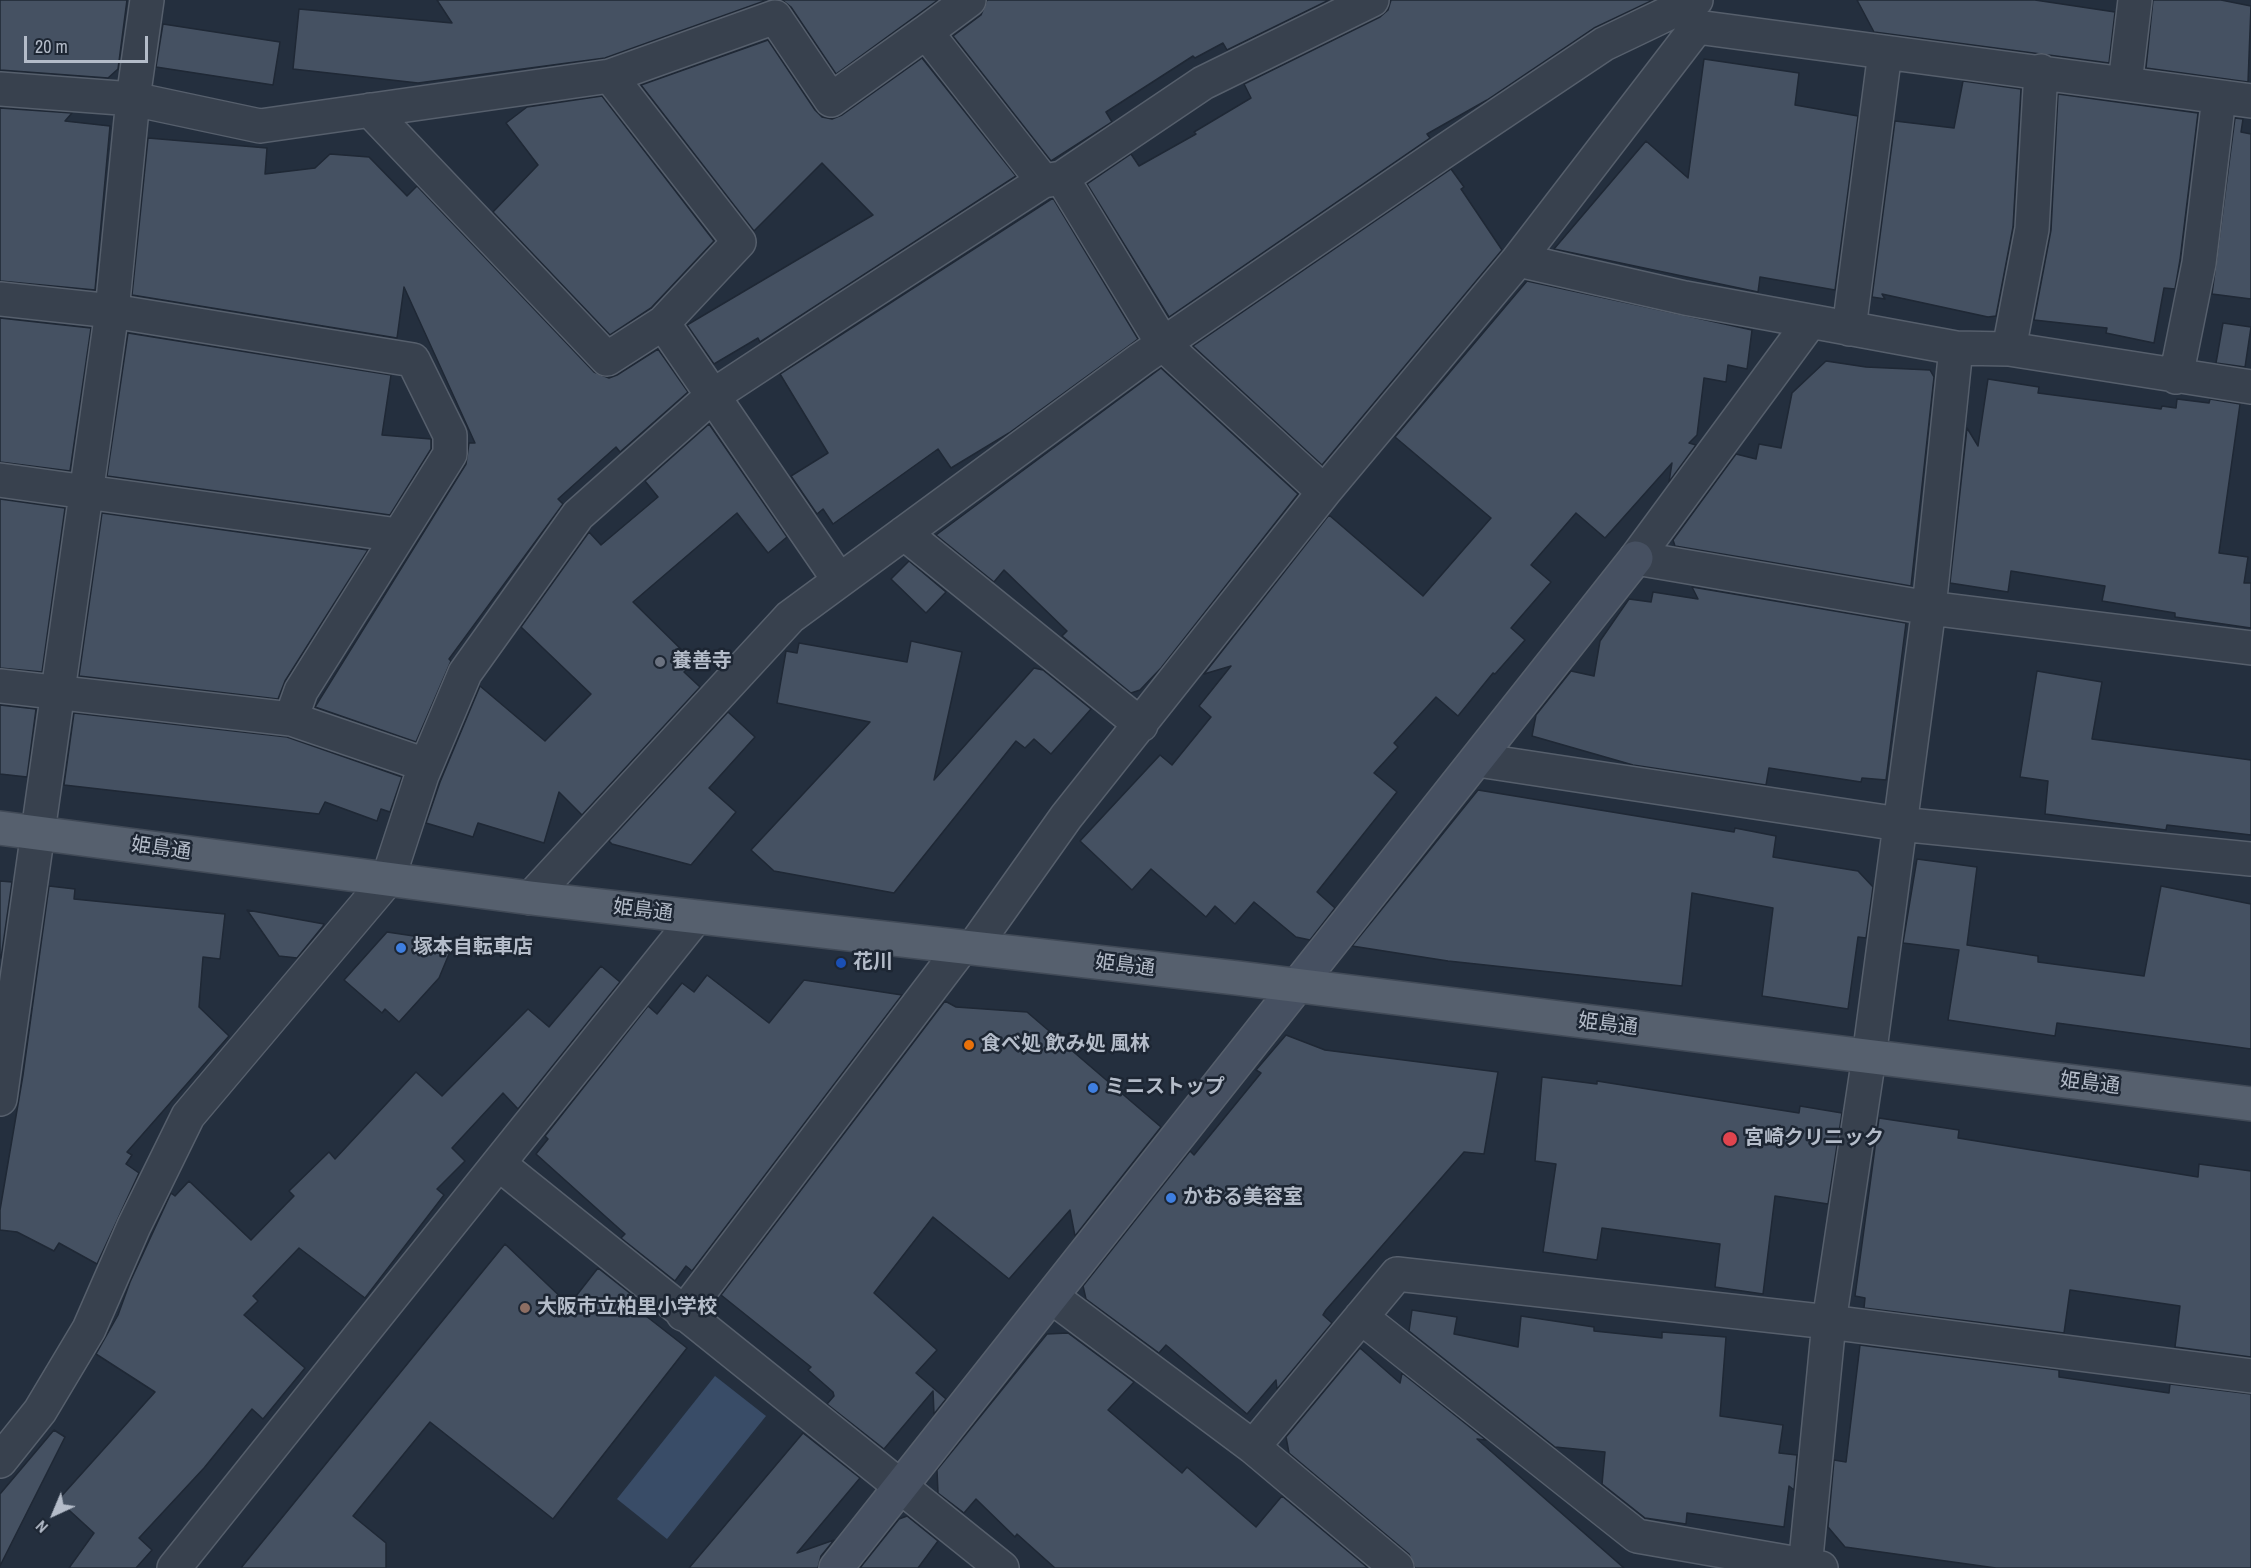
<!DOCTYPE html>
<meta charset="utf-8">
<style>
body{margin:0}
#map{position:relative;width:2251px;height:1568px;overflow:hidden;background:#242f3e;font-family:"Archivo Narrow",sans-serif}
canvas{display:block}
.north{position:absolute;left:24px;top:1484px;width:60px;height:60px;-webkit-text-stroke:4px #1d2633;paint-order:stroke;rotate:224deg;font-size:16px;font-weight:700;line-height:24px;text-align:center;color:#b4bcc9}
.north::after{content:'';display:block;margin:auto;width:21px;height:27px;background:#b4bcc9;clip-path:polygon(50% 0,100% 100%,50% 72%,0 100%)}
.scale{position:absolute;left:24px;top:36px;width:124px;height:27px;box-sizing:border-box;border:3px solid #b4bcc9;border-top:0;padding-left:8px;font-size:18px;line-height:21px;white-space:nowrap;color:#b4bcc9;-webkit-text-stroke:4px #1d2633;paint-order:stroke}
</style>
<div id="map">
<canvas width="2251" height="1568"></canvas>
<div class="north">N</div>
<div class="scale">20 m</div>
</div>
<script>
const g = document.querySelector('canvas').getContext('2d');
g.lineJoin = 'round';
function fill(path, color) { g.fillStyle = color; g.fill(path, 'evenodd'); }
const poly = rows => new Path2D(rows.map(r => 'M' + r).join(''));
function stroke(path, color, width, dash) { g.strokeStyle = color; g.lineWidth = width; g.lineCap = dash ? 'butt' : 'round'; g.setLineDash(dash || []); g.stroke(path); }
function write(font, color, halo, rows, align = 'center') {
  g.font = font + ' "Archivo Narrow","Noto Sans JP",sans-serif'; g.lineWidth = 5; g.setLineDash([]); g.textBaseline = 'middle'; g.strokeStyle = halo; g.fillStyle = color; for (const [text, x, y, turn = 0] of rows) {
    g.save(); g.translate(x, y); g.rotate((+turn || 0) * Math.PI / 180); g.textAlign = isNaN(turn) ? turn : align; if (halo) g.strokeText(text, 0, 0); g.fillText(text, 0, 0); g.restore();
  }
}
const water = poly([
 [715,1376,766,1416,667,1539,617,1499]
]);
const building = poly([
 [0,0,127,0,118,69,108,78,0,70,0,0],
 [437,0,767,0,605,58,418,83,293,69,299,9,452,23,437,0],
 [782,0,938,0,836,74,791,7,782,0],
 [987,0,1329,0,1227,50,1223,43,1195,58,1193,56,1106,112,1112,122,1051,161,953,36,981,15,987,0],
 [1391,0,1653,0,1594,28,1487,100,1427,134,1430,138,1169,317,1087,184,1131,154,1139,166,1196,134,1194,132,1251,98,1244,84,1380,17,1388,10,1391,0],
 [1857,0,2035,0,2115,12,2109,63,1874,32,1857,0],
 [2153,0,2221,0,2251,6,2248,82,2146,68,2153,0],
 [163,24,280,42,273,85,156,67,163,24],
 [768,40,815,110,822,117,832,119,842,115,922,58,1016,176,760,342,758,338,714,364,687,325,873,215,822,163,754,231,641,85,768,40],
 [1704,59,1799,73,1795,105,1858,116,1835,290,1760,277,1758,292,1554,249,1646,141,1688,178,1704,59],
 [1963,81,2021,89,2013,227,1996,316,1988,317,1882,294,1885,299,1872,297,1895,121,1954,128,1963,81],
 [2058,94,2198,113,2180,260,2175,289,2164,288,2154,343,2106,333,2107,328,2034,320,2051,230,2058,94],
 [602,96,714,241,651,308,610,335,493,212,538,165,506,123,527,107,602,96],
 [0,108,72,113,65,121,110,126,95,290,0,281,0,108],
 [2235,118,2243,119,2241,132,2251,134,2251,299,2212,294,2235,118],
 [148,138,267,148,265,174,315,168,330,154,369,157,407,196,417,186,594,372,609,378,617,375,658,349,688,392,620,452,616,447,558,499,563,504,449,659,451,661,416,742,315,707,466,464,469,443,475,443,404,287,397,338,132,295,148,138],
 [1451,169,1464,187,1461,189,1502,250,1322,465,1193,346,1451,169],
 [1053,198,1138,339,1009,433,951,468,938,449,833,524,823,509,817,514,791,476,828,453,780,374,1053,198],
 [1527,281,1752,330,1747,369,1728,365,1726,382,1704,378,1697,435,1689,443,1696,445,1669,482,1672,463,1605,538,1576,513,1531,565,1551,582,1511,628,1525,640,1495,674,1493,673,1458,716,1436,697,1394,743,1398,747,1374,773,1397,792,1317,892,1335,908,1310,940,1296,937,1254,902,1235,924,1215,906,1206,917,1151,869,1132,890,1080,841,1160,755,1172,765,1211,717,1199,706,1231,666,1204,674,1329,515,1423,596,1491,518,1395,437,1527,281],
 [0,318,91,328,70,471,0,462,0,318],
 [2223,323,2251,327,2245,367,2216,363,2223,323],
 [128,333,391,375,382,435,431,439,431,449,390,515,107,476,128,333],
 [1826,361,1866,367,1930,370,1934,377,1911,586,1675,546,1673,540,1736,454,1756,459,1759,444,1781,448,1792,393,1826,361],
 [1161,368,1298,494,1161,668,1140,690,1131,693,1062,636,1067,631,1004,570,994,582,936,535,1161,368],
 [1988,379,2039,387,2038,393,2161,409,2162,406,2176,408,2177,399,2209,403,2210,399,2240,404,2219,553,2248,557,2244,583,2251,583,2251,628,2175,617,2175,613,2102,601,2105,586,2011,571,2008,592,1950,583,1967,428,1978,446,1988,379],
 [709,424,787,537,768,553,737,513,633,602,694,662,684,672,700,687,582,815,559,792,544,843,478,823,473,837,426,823,440,782,480,686,545,741,591,694,521,627,589,532,601,545,658,497,645,481,709,424],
 [0,499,65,508,42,672,0,668,0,499],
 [102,513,368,550,285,681,278,699,79,676,102,513],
 [909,561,946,592,926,613,891,579,909,561],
 [1692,587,1906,623,1886,780,1862,778,1861,782,1769,768,1766,785,1633,765,1532,736,1536,715,1571,671,1594,676,1600,641,1629,599,1651,602,1653,592,1698,599,1692,587],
 [911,641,962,652,934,780,1034,668,1043,670,1091,709,1051,754,1034,739,1025,748,1016,741,894,893,774,871,751,850,870,722,777,703,786,651,797,653,799,643,907,662,911,641],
 [2037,671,2102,682,2092,739,2251,760,2251,835,2167,825,2166,830,2045,814,2048,781,2020,777,2037,671],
 [0,705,36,709,27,777,0,774,0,705],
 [728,712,755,737,709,788,736,812,691,865,612,844,609,841,728,712],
 [74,713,287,737,402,777,390,812,381,809,377,821,325,802,319,814,64,785,74,713],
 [1478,790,1734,832,1735,828,1776,836,1773,857,1858,871,1873,887,1866,938,1858,937,1848,1009,1762,996,1773,908,1692,893,1682,986,1448,961,1352,946,1478,790],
 [1917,859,1977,867,1967,945,2038,956,2038,962,2144,976,2161,886,2251,904,2251,1049,2057,1023,2055,1036,1948,1020,1959,950,1903,943,1917,859],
 [0,881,12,882,1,958,0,958,0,881],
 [49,886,75,889,74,899,225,914,220,959,203,957,199,1007,229,1036,127,1152,132,1155,126,1164,139,1173,97,1264,59,1243,54,1251,17,1232,0,1230,0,1210,23,1075,49,886],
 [247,910,324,924,323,926,297,958,279,956,247,910],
 [387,932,454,942,439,978,399,1022,385,1009,382,1013,344,980,387,932],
 [601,966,620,982,518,1109,503,1093,452,1148,465,1161,437,1189,444,1195,365,1298,299,1248,253,1296,258,1301,244,1315,305,1368,263,1419,252,1409,204,1468,139,1538,152,1550,136,1568,69,1568,94,1533,58,1500,155,1392,96,1354,118,1315,130,1282,171,1193,175,1196,189,1181,251,1240,294,1196,289,1191,329,1152,335,1159,416,1072,442,1096,528,1009,549,1027,601,966],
 [707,975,769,1023,804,980,902,995,692,1271,686,1266,675,1281,621,1238,625,1234,536,1154,548,1139,545,1136,648,1006,657,1014,682,983,694,992,707,975],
 [945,1001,956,1007,1027,1012,1161,1127,1075,1236,1070,1210,1009,1279,933,1217,874,1293,937,1350,916,1373,946,1399,934,1414,933,1391,884,1449,827,1404,834,1396,833,1392,808,1370,811,1367,721,1295,945,1001],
 [1286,1035,1325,1050,1498,1072,1484,1154,1464,1152,1326,1310,1323,1315,1332,1323,1277,1389,1276,1380,1247,1414,1166,1345,1159,1353,1086,1299,1083,1286,1190,1151,1194,1155,1261,1073,1256,1070,1286,1035],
 [1542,1077,1597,1084,1597,1081,1799,1113,1800,1106,1842,1113,1828,1204,1775,1196,1763,1294,1715,1287,1720,1244,1602,1228,1597,1260,1543,1252,1556,1164,1535,1161,1542,1077],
 [1879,1118,1959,1130,1958,1138,2198,1177,2199,1164,2251,1171,2251,1357,2175,1347,2180,1306,2070,1290,2064,1333,1864,1308,1865,1298,1855,1296,1879,1118],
 [505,1244,569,1305,598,1268,651,1310,646,1316,687,1348,553,1519,430,1422,353,1516,386,1543,386,1568,241,1568,505,1244],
 [1412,1310,1457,1317,1454,1334,1518,1347,1521,1316,1594,1327,1594,1331,1662,1338,1662,1332,1726,1337,1720,1416,1783,1425,1779,1453,1797,1455,1794,1490,1789,1486,1784,1527,1687,1513,1686,1524,1645,1518,1602,1484,1605,1452,1555,1447,1409,1331,1412,1310],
 [1068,1333,1134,1382,1108,1410,1182,1473,1187,1467,1256,1527,1282,1496,1368,1568,1055,1568,1017,1534,1015,1537,976,1499,964,1513,938,1493,937,1470,1047,1334,1068,1333],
 [1860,1345,2059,1370,2059,1377,2169,1393,2170,1384,2251,1394,2251,1568,1996,1568,1845,1547,1828,1527,1834,1460,1846,1462,1860,1345],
 [1360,1348,1400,1383,1402,1373,1486,1440,1477,1439,1624,1568,1415,1568,1409,1554,1289,1453,1286,1437,1360,1348],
 [54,1430,65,1437,0,1566,0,1494,54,1430],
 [803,1433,860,1478,797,1553,834,1540,821,1556,818,1568,689,1568,803,1433],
 [907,1516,938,1541,918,1568,860,1568,899,1519,907,1516]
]);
const street = poly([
 [1697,27,2251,101],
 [926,32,969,0],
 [2125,84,2135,0],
 [0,89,133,99,260,126,610,76,775,17,831,100,926,32,1043,181],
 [370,110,607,359,663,323,739,242,610,76],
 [1062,178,1163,344,1324,492],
 [1518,260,1685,298,1956,348,2009,349,2251,387],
 [0,299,112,311,413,360,450,435,450,454,301,691,291,719],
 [1810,322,1636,558,1929,608,2251,648],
 [663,323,839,580],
 [1849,329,1885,52],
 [2009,349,2032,229,2041,71],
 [2176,377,2199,263,2219,97],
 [0,480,398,535],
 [904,533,1141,725],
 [0,686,291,719,426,765],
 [1478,760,1899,824,2251,859],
 [531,898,790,617,1141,359,1443,152,1604,44,1696,0],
 [973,948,1066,817,1324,492,1518,260,1697,27],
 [0,1099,112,311,133,99,147,0],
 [499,1164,1002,1568],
 [1052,1297,1253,1447,1397,1568],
 [683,1314,962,947],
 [1361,1317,1637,1536,1821,1568],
 [1253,1447,1397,1274,1829,1322,2251,1376],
 [0,1461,40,1411,89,1329,134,1226,188,1116,388,879,422,775,465,673,578,515,711,397,839,313,1043,181,1062,178,1203,83,1372,0],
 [174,1568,696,917],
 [1805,1568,1829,1322,1869,1057,1929,608,1956,348]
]);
const secondary = poly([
 [836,1568,1636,558]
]);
const primary = poly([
 [0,828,531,898,1237,978,2251,1104]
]);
const markers = [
 [660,662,6,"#6b7280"],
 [401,948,6,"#3f7fe0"],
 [841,963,6,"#1a4fb4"],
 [969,1045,6,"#e8710a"],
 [1093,1088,6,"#3f7fe0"],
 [1730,1139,8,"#e0444e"],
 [1171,1198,6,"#3f7fe0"],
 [525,1308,6,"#8d6e63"]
];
const poiNames = [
 ["養善寺",672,662],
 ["塚本自転車店",413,948],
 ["花川",853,963],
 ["食べ処 飲み処 風林",981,1045],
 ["ミニストップ",1105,1088],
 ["宮崎クリニック",1744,1139],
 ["かおる美容室",1183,1198],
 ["大阪市立柏里小学校",537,1308]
];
const streetNames = [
 ["姫島通",161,849,8],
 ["姫島通",643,911,7],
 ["姫島通",1125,966,7],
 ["姫島通",1608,1025,7],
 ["姫島通",2090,1084,7]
];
fill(water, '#394c67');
fill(building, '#455162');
stroke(building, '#1f2835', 1.5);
stroke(street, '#565f6c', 36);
stroke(secondary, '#565f6c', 36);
stroke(primary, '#414a57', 36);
stroke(street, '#38414e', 33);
stroke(secondary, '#465061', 33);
stroke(primary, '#56606e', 33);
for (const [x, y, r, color] of markers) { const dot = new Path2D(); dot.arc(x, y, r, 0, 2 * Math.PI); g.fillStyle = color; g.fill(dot); stroke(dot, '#1d2633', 2); }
write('bold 20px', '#b4bcc9', '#1d2633', poiNames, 'left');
write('20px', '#b4bcc9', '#1d2633', streetNames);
</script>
